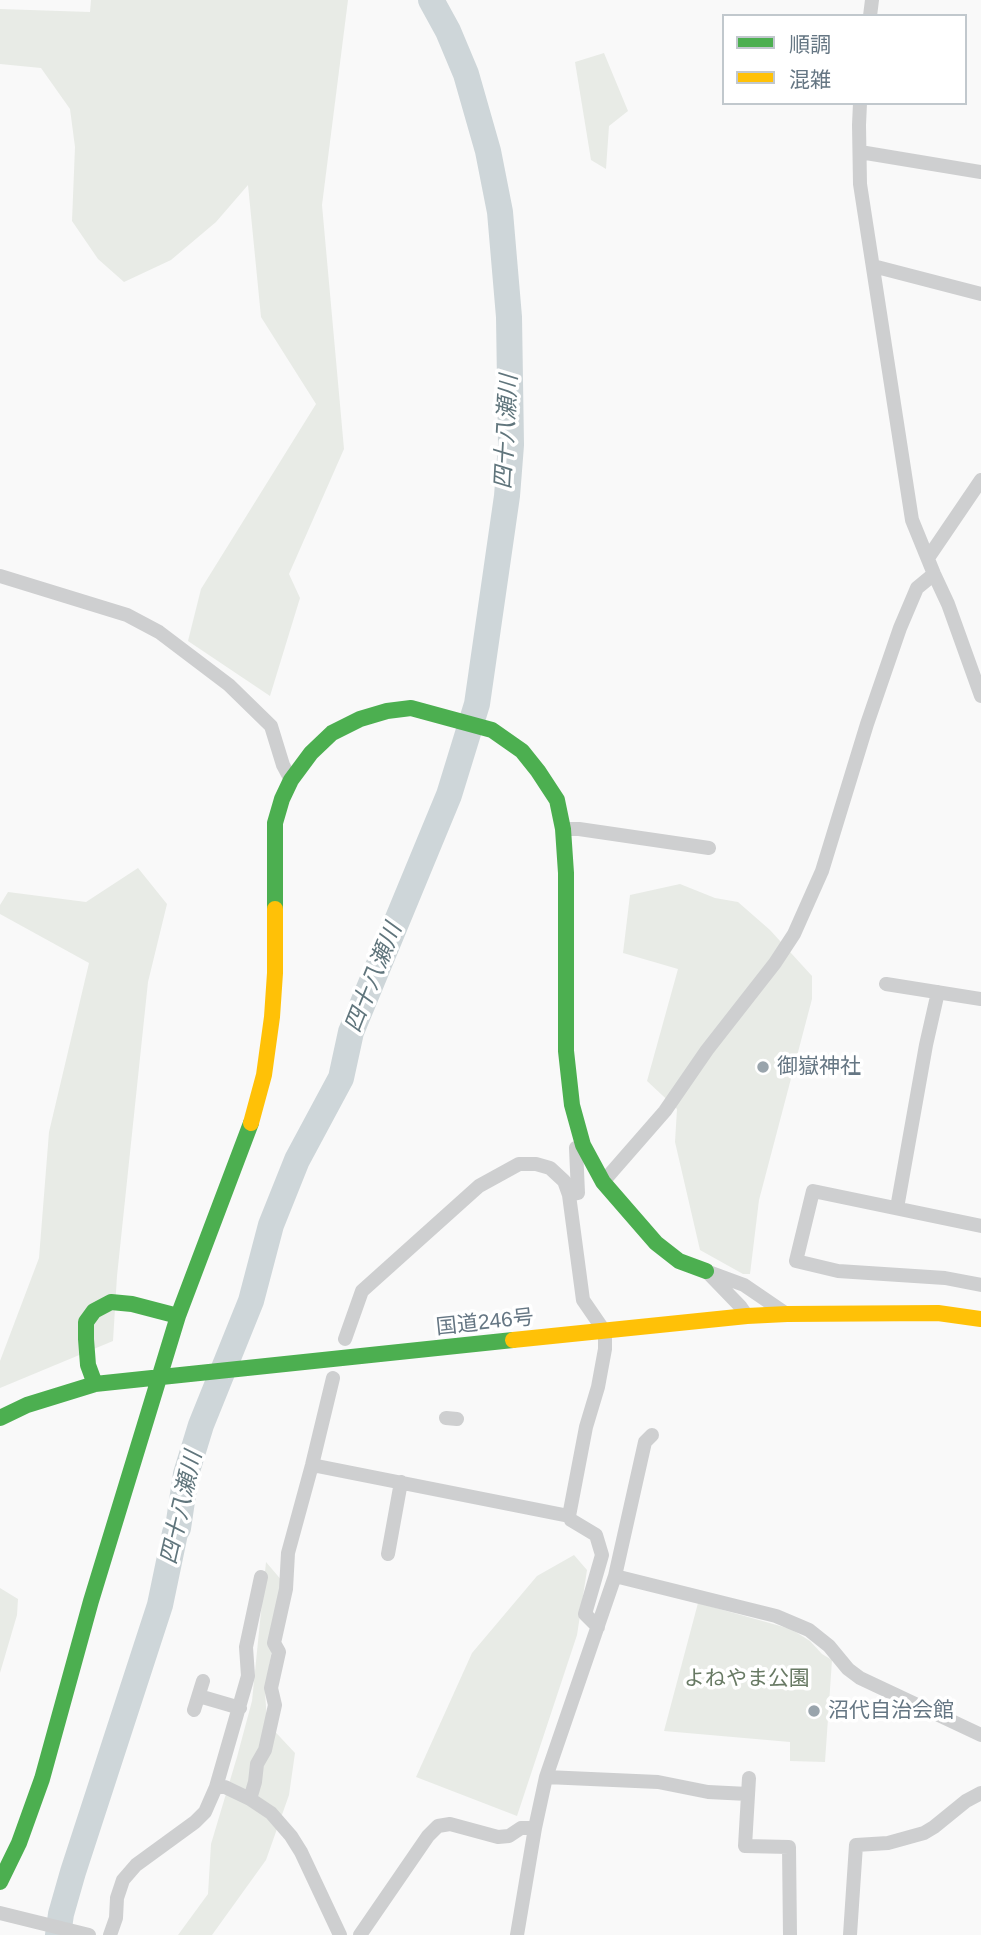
<!DOCTYPE html>
<meta charset="utf-8">
<style>
body{margin:0}
#map{position:relative;width:981px;height:1935px;overflow:hidden;background:#f9f9f9;font-family:Arial,"Noto Sans JP",sans-serif}
canvas{display:block}
.legend{position:absolute;left:722px;top:14px;width:245px;height:91px;box-sizing:border-box;background:#fff;border:2px solid #c1c8cd;margin:0;padding:9px 12px;list-style:none;font-size:21px;color:#657683}
.legend li{display:flex;align-items:center;gap:14px;height:35px}
.legend b{width:35px;border:2px solid #c1c8cd}
</style>
<div id="map">
<canvas width="981" height="1935"></canvas>
<ul class="legend">
<li><b style="height:9px;background:#4caf50"></b>順調</li>
<li><b style="height:9px;background:#ffc107"></b>混雑</li>
</ul>
</div>
<script>
const g = document.querySelector('canvas').getContext('2d');
g.lineJoin = 'round';
function fill(path, color) { g.fillStyle = color; g.fill(path, 'evenodd'); }
const poly = rows => new Path2D(rows.map(r => 'M' + r).join(''));
function stroke(path, color, width, dash) { g.strokeStyle = color; g.lineWidth = width; g.lineCap = dash ? 'butt' : 'round'; g.setLineDash(dash || []); g.stroke(path); }
function write(font, color, halo, rows, align = 'center') {
  g.font = font + ' Arial,"Noto Sans JP",sans-serif'; g.lineWidth = 7; g.setLineDash([]); g.textBaseline = 'middle'; g.strokeStyle = halo; g.fillStyle = color; for (const [text, x, y, turn = 0] of rows) {
    g.save(); g.translate(x, y); g.rotate((+turn || 0) * Math.PI / 180); g.textAlign = isNaN(turn) ? turn : align; if (halo) g.strokeText(text, 0, 0); g.fillText(text, 0, 0); g.restore();
  }
}
const green = poly([
 [91,0,348,0,322,205,344,449,289,574,300,598,270,696,188,641,201,589,316,404,261,317,248,185,216,222,171,260,124,282,98,259,72,221,75,147,70,109,41,68,0,64,0,9,90,12],
 [604,53,628,111,609,126,606,169,591,160,575,62],
 [138,868,167,904,148,982,117,1276,113,1341,0,1388,0,1361,39,1258,49,1132,89,963,0,914,0,905,8,892,86,902],
 [680,884,715,898,738,902,770,930,812,976,812,999,759,1200,750,1274,743,1274,700,1250,675,1142,677,1109,647,1081,678,969,623,953,630,895],
 [574,1555,587,1570,577,1635,517,1816,416,1777,472,1653,537,1576],
 [266,1562,283,1582,265,1691,267,1723,295,1753,289,1795,266,1860,212,1935,178,1935,208,1894,211,1844,237,1757,252,1701],
 [0,1588,18,1599,17,1615,0,1673],
 [698,1603,791,1629,810,1641,822,1654,832,1660,825,1762,790,1761,790,1742,664,1731]
]);
const river = poly([
 [58,1935,61,1914,73,1872,160,1605,175,1533,178,1528,186,1474,201,1425,251,1301,271,1225,297,1160,341,1078,351,1032,449,795,477,704,507,496,511,445,509,317,500,212,488,151,466,74,448,31,431,0]
]);
const street = poly([
 [870,16,872,0],
 [860,103,859,125,860,184,912,520,934,574,948,604,981,696],
 [860,152,981,172],
 [873,266,981,294],
 [928,558,981,480],
 [0,576,127,615,159,632,229,685,271,726,283,765,291,780],
 [563,829,579,829,709,848],
 [886,984,981,999],
 [603,1182,665,1111,707,1050,775,963,794,934,822,871,867,724,900,628,917,588,934,574],
 [569,1195,578,1193,576,1148,583,1145],
 [897,1208,926,1045,938,992],
 [981,1226,813,1191,796,1261,838,1271,945,1278,981,1285],
 [706,1271,744,1285,785,1313],
 [710,1275,740,1306,747,1316],
 [345,1339,362,1291,479,1186,519,1164,536,1164,550,1168,564,1181,569,1195,583,1300,605,1332,605,1349,598,1387,586,1427,569,1516],
 [446,1418,457,1419],
 [312,1465,569,1516,571,1520,596,1535,602,1555,585,1614,598,1627],
 [388,1554,401,1482],
 [615,1576,776,1616,809,1630,829,1646,848,1669,860,1678,981,1735],
 [199,1696,240,1708],
 [194,1710,203,1681],
 [546,1777,658,1782,708,1792,748,1794],
 [749,1778,745,1846,789,1847,790,1935],
 [216,1787,225,1787,250,1799,271,1813,291,1836,301,1852,340,1935],
 [250,1799,255,1782,257,1764,265,1750,275,1705,271,1688,279,1652,274,1643,286,1589,288,1553,312,1465,333,1378],
 [0,1913,89,1935],
 [110,1935,116,1918,117,1898,123,1880,136,1865,195,1822,205,1812,216,1787,248,1676,246,1647,261,1577],
 [360,1935,428,1836,438,1826,450,1824,498,1837,509,1836,521,1828,535,1828],
 [517,1935,535,1828,546,1777,615,1576,645,1442,652,1435],
 [850,1935,856,1845,888,1843,924,1833,934,1827,966,1801,981,1793]
]);
const fast = poly([
 [275,909,275,823,282,799,291,780,311,753,332,733,360,719,387,711,411,708,492,730,522,751,538,771,557,800,563,829,566,873,566,1051,572,1105,583,1145,603,1182,656,1243,679,1261,706,1271],
 [95,1384,88,1365,86,1339,86,1322,94,1311,111,1302,132,1304,178,1316],
 [0,1418,27,1405,95,1384,513,1340],
 [0,1882,19,1843,42,1779,91,1601,178,1316,251,1123]
]);
const slow = poly([
 [251,1123,264,1075,272,1017,275,973,275,909],
 [513,1340,747,1316,787,1314,938,1313,981,1319]
]);
const markers = [
 [763,1067,7,"#99a4ac"],
 [814,1711,7,"#99a4ac"]
];
const poiNames = [
 ["御嶽神社",777,1067],
 ["沼代自治会館",828,1711]
];
const streetNames = [
 ["国道246号",485,1323,-6]
];
const parkNames = [
 ["よねやま公園",747,1679]
];
const waterNames = [
 ["四十八瀬川",507,432,-87],
 ["四十八瀬川",374,978,-68],
 ["四十八瀬川",182,1508,-77]
];
fill(green, '#e8ebe6');
stroke(river, '#ced6d9', 26);
stroke(street, '#cecfd0', 14);
stroke(fast, '#4caf50', 16);
stroke(slow, '#ffc107', 16);
for (const [x, y, r, color] of markers) { const dot = new Path2D(); dot.arc(x, y, r, 0, 2 * Math.PI); g.fillStyle = color; g.fill(dot); stroke(dot, '#fff', 2.5); }
write('21px', '#657683', '#fff', poiNames, 'left');
write('21px', '#657683', '#fff', streetNames);
write('21px', '#687a64', '#fff', parkNames);
write('italic 23px', '#60757c', '#fff', waterNames);
</script>
